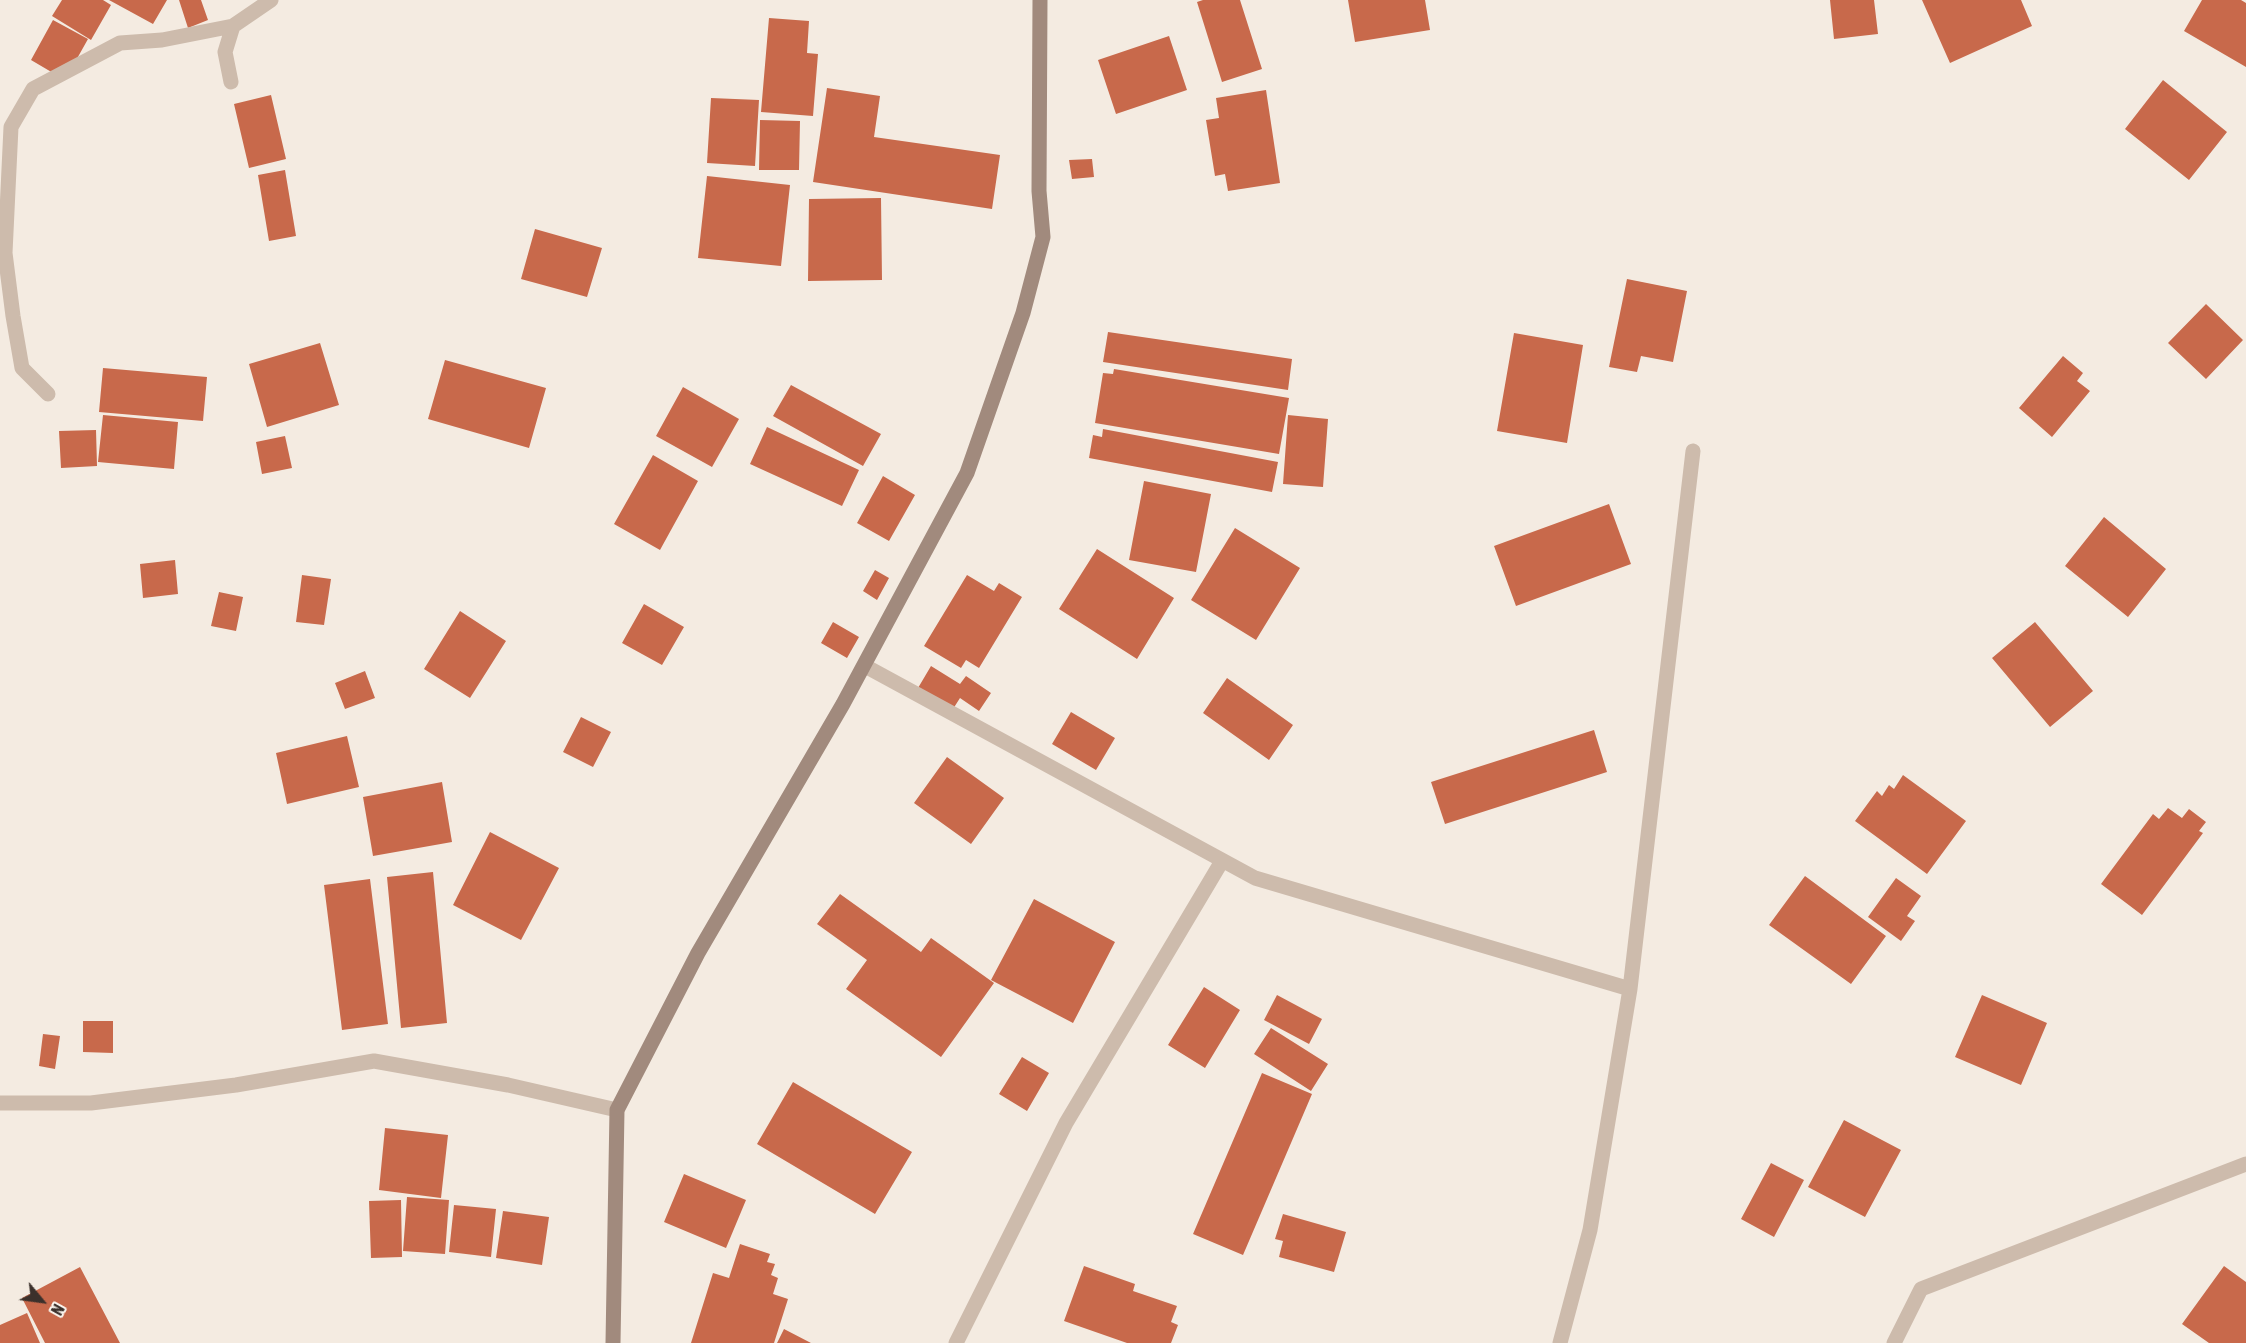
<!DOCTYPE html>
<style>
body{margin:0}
#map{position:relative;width:2246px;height:1343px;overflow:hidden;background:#f4ebe1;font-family:"Asap Condensed",sans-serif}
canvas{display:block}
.north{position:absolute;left:12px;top:1271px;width:60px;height:60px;-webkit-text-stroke:4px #fbf5ee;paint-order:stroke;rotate:119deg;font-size:16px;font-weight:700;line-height:24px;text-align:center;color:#3b302b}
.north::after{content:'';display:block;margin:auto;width:21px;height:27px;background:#3b302b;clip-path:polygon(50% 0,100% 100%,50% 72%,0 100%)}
</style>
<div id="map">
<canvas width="2246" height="1343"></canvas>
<div class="north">N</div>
</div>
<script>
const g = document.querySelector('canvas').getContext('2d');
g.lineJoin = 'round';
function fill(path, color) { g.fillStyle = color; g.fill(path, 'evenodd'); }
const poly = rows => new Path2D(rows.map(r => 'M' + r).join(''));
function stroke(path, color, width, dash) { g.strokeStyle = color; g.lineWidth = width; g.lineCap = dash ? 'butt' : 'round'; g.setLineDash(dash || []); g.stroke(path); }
const building = poly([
 [62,0,103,0,111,5,91,40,52,16],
 [109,0,167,0,153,24],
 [179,0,201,0,208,20,188,28],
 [1203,0,1240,0,1262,69,1222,82,1197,2],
 [1348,0,1425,0,1430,30,1355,42],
 [1830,0,1874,0,1878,34,1834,39],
 [1922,0,2021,0,2032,26,1950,63],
 [2202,0,2241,0,2246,3,2246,67,2184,31],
 [769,18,809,21,807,53,818,54,813,116,761,112],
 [53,20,88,39,65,80,31,60],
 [1169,36,1187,90,1116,114,1098,60],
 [2163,80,2227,132,2189,180,2125,129],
 [827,88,880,96,874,137,1000,155,992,209,813,182],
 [1266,90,1280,183,1228,191,1225,174,1215,176,1206,120,1219,118,1216,98],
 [271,95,286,159,249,168,234,104],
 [711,98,759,100,755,166,707,163],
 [760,120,800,121,799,170,759,170],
 [1092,159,1094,177,1072,179,1069,160],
 [285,170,296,236,269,241,258,175],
 [707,176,790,185,781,266,698,258],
 [881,198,882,280,808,281,809,199],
 [535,229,602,248,587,297,521,279],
 [1627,279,1687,291,1673,362,1641,356,1637,372,1609,367],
 [2206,304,2243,340,2206,379,2168,343],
 [1108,332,1292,359,1288,390,1103,362],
 [1514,333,1583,345,1567,443,1497,431],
 [320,343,339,405,267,427,249,364],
 [2063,356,2083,373,2077,381,2090,391,2052,437,2019,408],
 [445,360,546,388,529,448,428,419],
 [103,368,207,377,203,421,99,412],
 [1114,369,1289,398,1279,454,1095,423,1103,373,1113,374],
 [791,385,881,434,863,466,773,416],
 [683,387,739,419,712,467,656,436],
 [103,415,178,422,174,469,98,462],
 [1288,415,1328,419,1323,487,1283,484],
 [767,427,859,470,842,506,750,464],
 [1103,429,1278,462,1272,492,1089,458,1093,435,1102,437],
 [96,430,97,466,61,468,59,431],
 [285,436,292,468,262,474,256,442],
 [653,455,698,481,660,550,614,524],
 [883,476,915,495,889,541,857,523],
 [1144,481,1211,494,1196,572,1129,560],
 [1609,504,1631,564,1516,606,1494,546],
 [2104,517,2166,569,2128,617,2065,566],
 [1235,528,1300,568,1256,640,1191,600],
 [1097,549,1174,598,1137,659,1059,609],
 [175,560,178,594,143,598,140,564],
 [875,570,889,578,877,600,863,591],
 [302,575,331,579,324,625,296,622],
 [967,575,994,591,999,583,1022,597,979,668,966,660,961,668,924,646],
 [219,592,243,597,236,631,211,626],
 [644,604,684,627,662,665,622,643],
 [460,611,506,641,470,698,424,669],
 [833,622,859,637,847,658,821,643],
 [2035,622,2093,691,2050,727,1992,658],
 [931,666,960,684,966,676,991,693,979,711,960,698,953,709,918,688],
 [365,671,375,698,345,709,335,683],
 [1227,678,1293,725,1269,760,1203,713],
 [1071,712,1115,738,1096,770,1052,744],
 [581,717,611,732,593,767,563,752],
 [1594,730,1607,772,1445,824,1431,782],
 [347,736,359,787,287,804,276,753],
 [947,757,1004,798,971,844,914,803],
 [1903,775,1966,821,1927,874,1855,821,1877,791,1882,796,1889,785,1894,789],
 [442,782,452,842,373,856,363,797],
 [2168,808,2182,818,2189,809,2206,822,2199,831,2203,833,2142,915,2101,884,2153,814,2159,819],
 [490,832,559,868,521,940,453,905],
 [433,872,447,1023,401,1028,387,877],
 [1805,876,1886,936,1851,984,1769,925],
 [1896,878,1921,896,1907,916,1915,921,1901,941,1868,917],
 [370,879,388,1024,342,1030,324,885],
 [840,894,921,952,931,938,994,983,941,1057,846,989,867,960,817,924],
 [1034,899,1115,942,1073,1023,991,980],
 [1204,987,1240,1010,1205,1068,1168,1045],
 [1277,995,1322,1019,1309,1044,1264,1020],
 [1982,995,2047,1023,2021,1085,1955,1057],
 [83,1021,113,1021,113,1053,83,1052],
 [1271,1028,1328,1064,1311,1091,1254,1054],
 [43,1034,60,1036,55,1069,39,1066],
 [1022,1057,1049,1073,1027,1111,999,1094],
 [1262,1073,1312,1094,1243,1255,1193,1234],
 [793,1082,912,1152,875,1214,757,1144],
 [1844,1120,1901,1150,1865,1217,1808,1187],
 [385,1128,448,1135,441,1198,379,1190],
 [1771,1163,1804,1180,1774,1237,1741,1219],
 [684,1174,746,1200,726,1248,664,1222],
 [407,1197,449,1200,445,1254,403,1251],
 [401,1200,402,1257,371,1258,369,1201],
 [454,1205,496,1209,491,1257,449,1252],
 [503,1211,549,1217,542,1265,496,1258],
 [1283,1214,1346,1232,1334,1272,1279,1257,1283,1241,1275,1239],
 [740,1244,770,1254,767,1262,775,1264,771,1275,778,1278,773,1294,788,1299,774,1343,691,1343,713,1273,729,1278],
 [1084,1266,1135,1284,1133,1291,1177,1306,1171,1322,1178,1325,1171,1343,1127,1343,1064,1321],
 [2224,1266,2246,1282,2246,1343,2209,1343,2182,1324],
 [80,1267,120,1343,45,1343,22,1298],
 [27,1313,40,1343,0,1343,0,1325],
 [784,1329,811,1343,777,1343]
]);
const street = poly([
 [231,82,225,52,233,26,271,0],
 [48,394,22,368,13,316,5,253,11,127,33,89,120,43,162,40,233,26],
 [865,666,1255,878,1630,989],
 [0,1103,91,1103,236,1085,374,1061,508,1085,617,1110],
 [956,1343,1066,1123,1222,861],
 [1560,1343,1590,1230,1630,989,1693,451],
 [1894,1343,1921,1289,2246,1164]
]);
const secondary = poly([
 [613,1343,617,1110,698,953,843,704,967,473,1023,313,1043,237,1039,191,1040,0]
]);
fill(building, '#c8694b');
stroke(street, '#cdbbac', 15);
stroke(secondary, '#a18a7d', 15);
</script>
